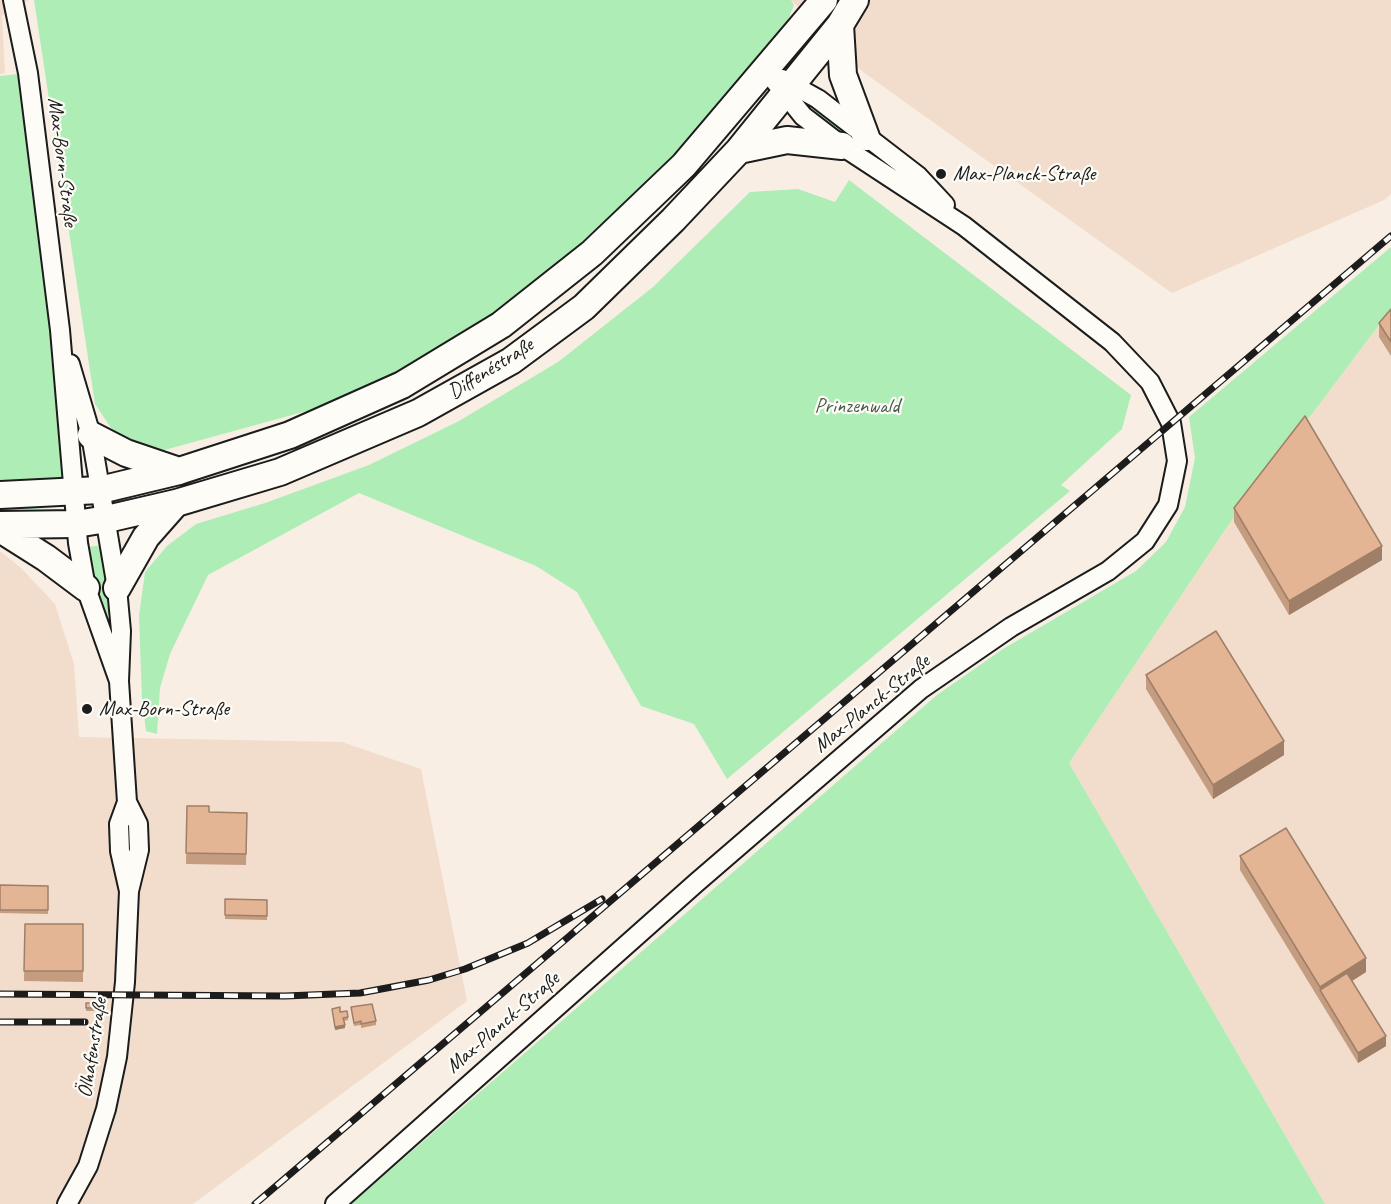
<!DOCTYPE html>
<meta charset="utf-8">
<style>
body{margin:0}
canvas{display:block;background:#f8eee3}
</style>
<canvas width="1391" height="1204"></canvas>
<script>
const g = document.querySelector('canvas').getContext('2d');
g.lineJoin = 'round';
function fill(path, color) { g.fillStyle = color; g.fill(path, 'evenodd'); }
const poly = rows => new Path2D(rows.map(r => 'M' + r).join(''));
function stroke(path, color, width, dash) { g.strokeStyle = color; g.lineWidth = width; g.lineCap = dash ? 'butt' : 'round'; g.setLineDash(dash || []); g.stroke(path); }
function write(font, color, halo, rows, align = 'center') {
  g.font = font + ' Caveat,sans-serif'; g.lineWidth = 4.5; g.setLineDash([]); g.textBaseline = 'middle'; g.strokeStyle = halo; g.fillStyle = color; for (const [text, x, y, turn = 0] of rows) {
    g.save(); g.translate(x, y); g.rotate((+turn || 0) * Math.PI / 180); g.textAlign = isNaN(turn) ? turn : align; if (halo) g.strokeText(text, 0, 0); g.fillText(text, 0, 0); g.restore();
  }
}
const built = poly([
 [0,0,29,0,2,16,5,73,0,74],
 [791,0,1391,0,1391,194,1384,200,1172,293,863,72],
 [1391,309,1391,1204,1325,1204,1069,763,1227,527],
 [0,551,21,568,55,604,74,664,79,737,342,742,421,769,467,1001,193,1204,0,1204]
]);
const green = poly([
 [34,0,791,0,794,5,784,30,704,125,613,219,546,278,459,341,350,399,161,451,124,440,111,428,95,404],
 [837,0,847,0,800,59,796,56,800,49],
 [28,73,75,491,0,495,0,76],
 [817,106,906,177,902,181,812,112],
 [849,180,1131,395,1122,429,1061,485,1070,491,727,779,694,724,641,706,577,592,536,566,359,493,208,575,170,654,160,688,157,734,146,731,142,699,139,616,145,572,167,546,196,524,265,503,369,465,459,421,558,362,653,287,750,192,798,189,835,202],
 [1391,247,1391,309,1227,527,1069,763,1325,1204,351,1204,937,695,1003,649,1136,571,1166,542,1185,507,1195,458,1189,417],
 [49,504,52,506,49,508,0,511,0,506],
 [102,545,111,613,107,616,90,562,89,547]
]);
const minor = poly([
 [13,0,28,73,60,330,78,543,86,588,119,681],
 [782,79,818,99,918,176,945,205],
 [70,364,91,435,117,588,121,631,119,681,127,802,119,824,120,851,129,891],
 [67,1204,88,1166,106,1109,117,1057,125,982,129,891,139,850,138,824,127,802],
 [335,1204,696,883,921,689,1011,627,1108,571,1145,541,1168,505,1177,461,1171,423,1150,382,1112,342,964,226,842,146,803,116,766,70]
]);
const secondary = poly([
 [840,25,843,75,866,137],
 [739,150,787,140,842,146],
 [91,435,126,453,179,471],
 [0,495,100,490,179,471,290,435,402,385,501,325,592,253,684,165,824,0],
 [0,525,76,524,107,519,176,503,280,472,418,413,511,361,584,307,673,220,739,150,840,25,855,0],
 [0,529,46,558,86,588],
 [117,588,146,537,176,503]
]);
const rail = poly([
 [0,994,285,996,360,993,429,980,465,969,528,943,602,899],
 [0,1022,85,1022],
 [255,1204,1391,236]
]);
const wall = poly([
 [1391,309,1391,356,1379,337,1379,323],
 [1234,508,1382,560,1289,615,1234,522],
 [1146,675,1284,755,1213,799,1146,689],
 [187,806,209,812,247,813,246,865,186,864],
 [1240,856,1366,972,1352,981,1386,1046,1358,1063,1240,870],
 [0,885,48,886,48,914,0,913],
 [225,899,267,900,267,920,225,919],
 [25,924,83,924,83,982,24,981],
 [86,1003,95,1003,95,1011,86,1011],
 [351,1007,376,1021,376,1025,361,1028,361,1025,354,1026],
 [332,1009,340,1012,348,1017,348,1020,344,1021,345,1028,335,1030]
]);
const shadedWall = poly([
 [1382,546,1382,560,1289,615,1289,601],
 [1284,741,1284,755,1213,799,1213,785],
 [1366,958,1366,972,1325,998,1320,990,1320,987],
 [345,1025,345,1028,335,1030,335,1027],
 [1386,1036,1386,1046,1358,1063,1358,1053]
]);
const building = poly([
 [1391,309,1391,342,1379,323,1391,309],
 [1305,416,1382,546,1289,601,1234,508,1305,416],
 [1216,631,1284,741,1213,785,1146,675,1216,631],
 [187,806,209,806,209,812,247,813,246,854,186,853,187,806],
 [1286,828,1366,958,1320,987,1240,856,1286,828],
 [0,885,48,886,48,910,0,910,0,885],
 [225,899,267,900,267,916,225,915,225,899],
 [25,924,83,924,83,971,24,971,25,924],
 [1347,973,1386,1036,1358,1053,1320,990,1347,973],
 [86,1003,95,1003,95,1008,86,1008,86,1003],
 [372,1004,376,1021,361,1024,361,1021,354,1023,351,1007,372,1004],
 [340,1007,340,1012,347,1011,348,1017,343,1018,345,1025,335,1027,332,1009,340,1007]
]);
const markers = [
 [941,174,6,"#1c1c1c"],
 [87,709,6,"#1c1c1c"]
];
const streetNames = [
 ["Max-Born-Straße",62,162,83],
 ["Diffenéstraße",491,369,-32],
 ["Max-Planck-Straße",872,704,-39],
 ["Max-Planck-Straße",503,1023,-41],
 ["Ölhafenstraße",93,1048,-81]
];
const poiNames = [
 ["Max-Planck-Straße",953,174],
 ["Max-Born-Straße",99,709]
];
const parkNames = [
 ["Prinzenwald",857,406]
];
fill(built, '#f2ddcc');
fill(green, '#aeeeb6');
stroke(minor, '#1c1c1c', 22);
stroke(secondary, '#1c1c1c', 30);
stroke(minor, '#fdfcf7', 18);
stroke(secondary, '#fdfcf7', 26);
stroke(rail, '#1c1c1c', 7);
stroke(rail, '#fdfcf7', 4.5, [14]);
fill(wall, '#c49c80');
fill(shadedWall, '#a07f68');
fill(building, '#e4b595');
stroke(building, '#a07f68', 1.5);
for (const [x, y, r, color] of markers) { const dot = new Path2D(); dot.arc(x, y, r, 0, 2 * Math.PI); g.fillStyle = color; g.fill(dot); stroke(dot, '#fdfcf7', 2); }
write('21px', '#1c1c1c', '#fdfcf7', streetNames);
write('21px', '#1c1c1c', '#fdfcf7', poiNames, 'left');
write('21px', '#485b4a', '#fdfcf7', parkNames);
</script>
